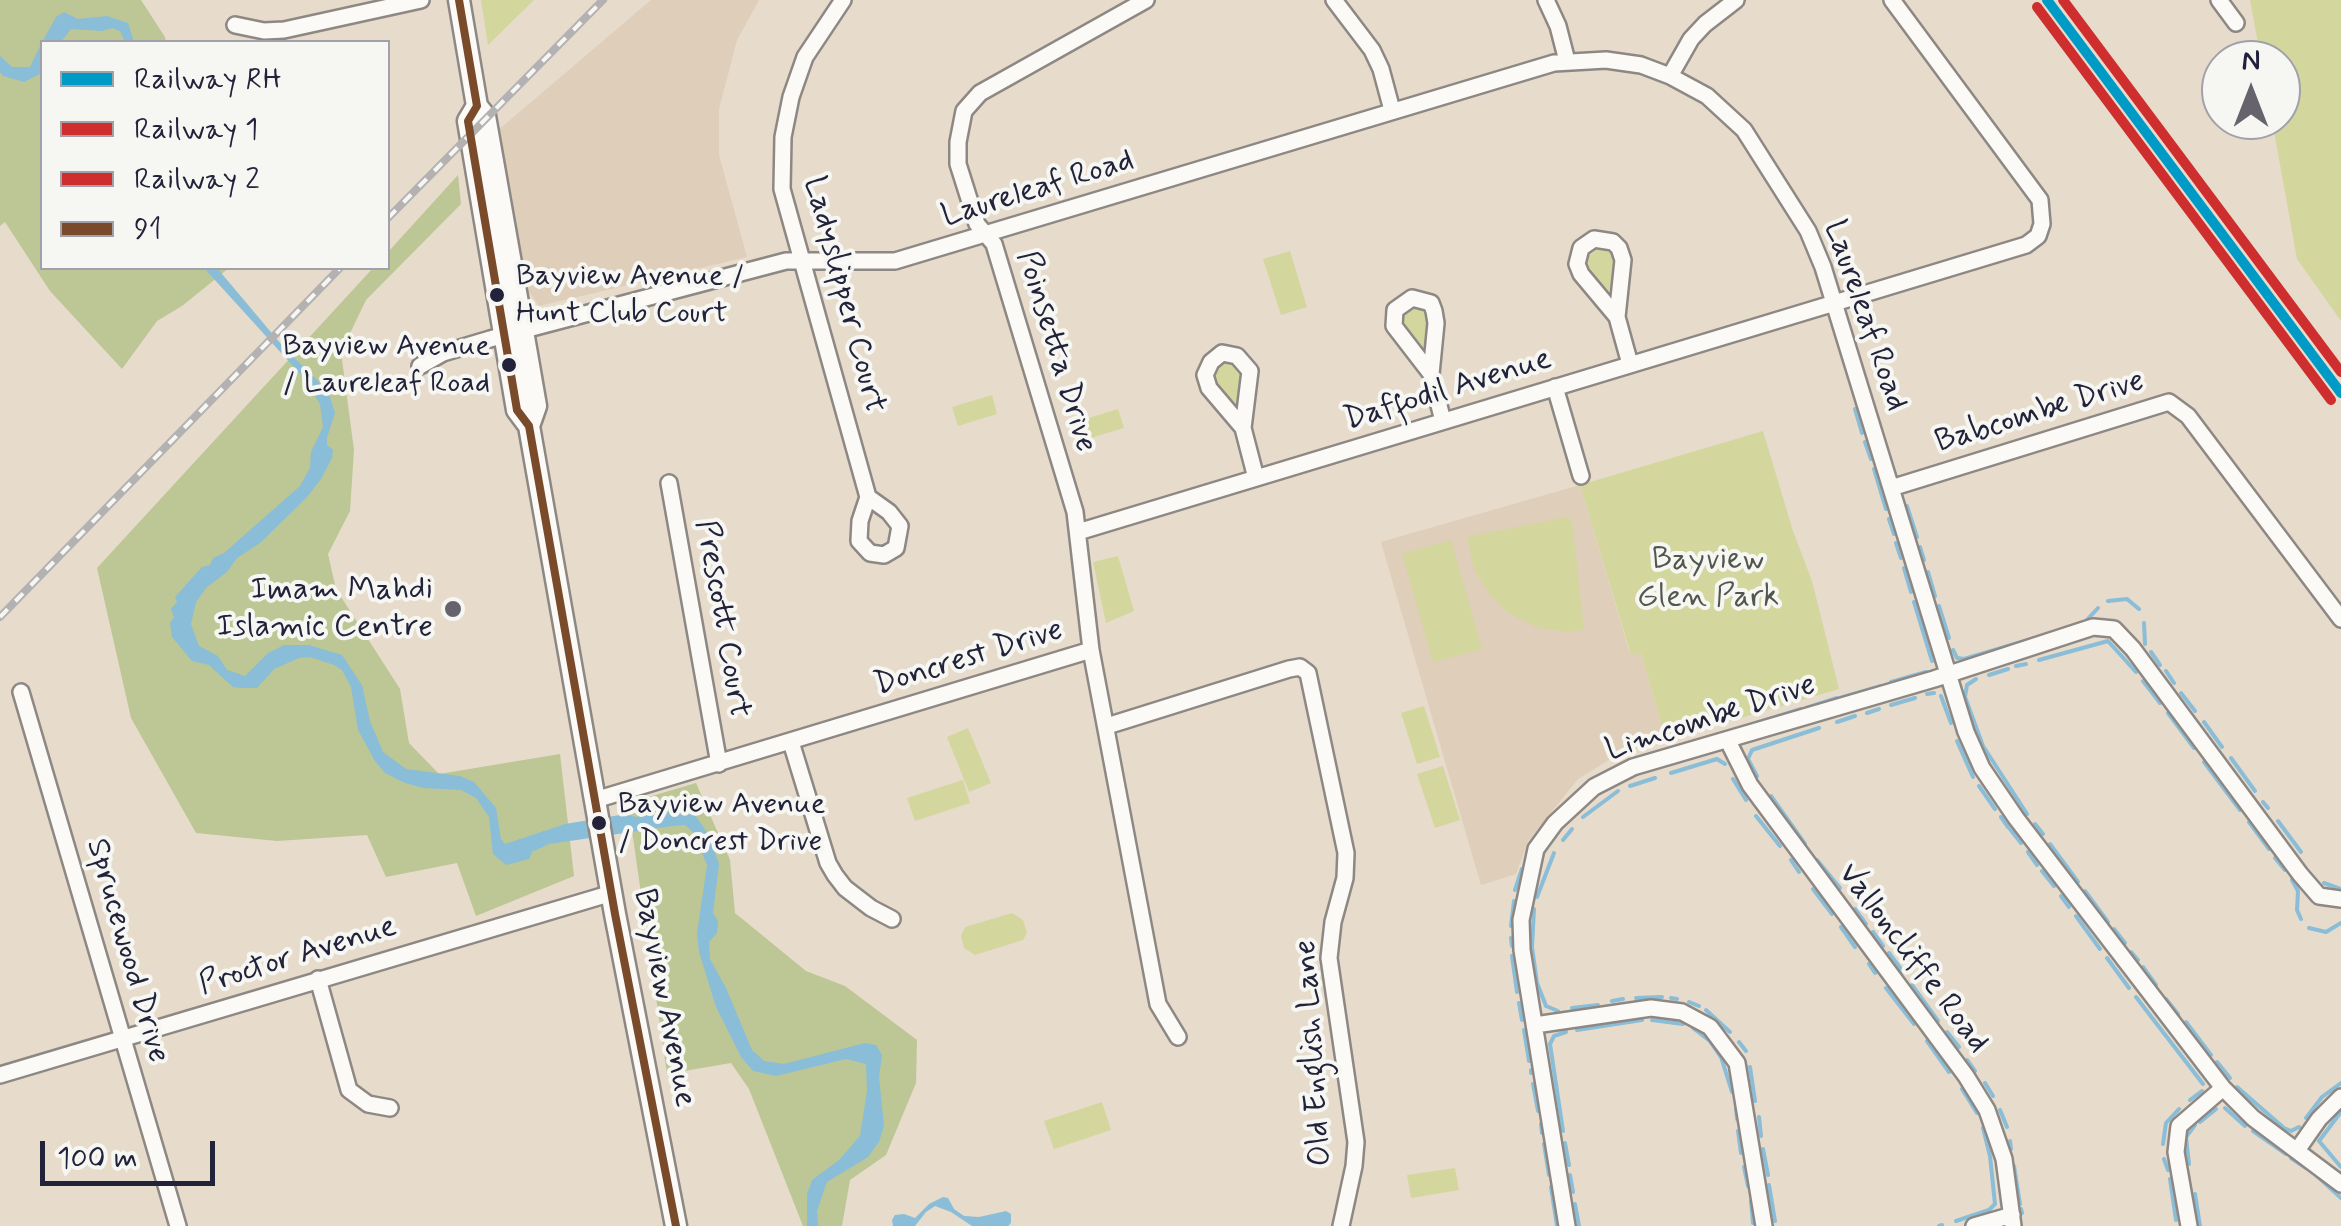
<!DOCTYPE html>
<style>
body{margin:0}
#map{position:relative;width:2341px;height:1226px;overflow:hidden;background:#e7dbcb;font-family:Mynerve,sans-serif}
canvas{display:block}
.legend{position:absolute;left:40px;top:40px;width:350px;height:230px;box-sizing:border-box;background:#f6f6f2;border:2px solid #a1a1a9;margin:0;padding:12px 18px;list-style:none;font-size:30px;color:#22223b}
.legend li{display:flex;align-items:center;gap:20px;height:50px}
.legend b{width:50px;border:2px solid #a1a1a9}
.north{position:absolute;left:2201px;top:40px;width:100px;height:100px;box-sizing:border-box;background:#f6f6f2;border:2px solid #a1a1a9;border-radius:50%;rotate:0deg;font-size:28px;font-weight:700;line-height:40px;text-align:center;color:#22223b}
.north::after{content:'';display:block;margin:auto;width:35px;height:45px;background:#67636d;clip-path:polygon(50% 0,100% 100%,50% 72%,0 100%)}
.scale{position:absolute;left:40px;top:1141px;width:175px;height:45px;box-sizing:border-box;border:5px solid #22223b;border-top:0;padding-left:12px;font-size:30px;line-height:35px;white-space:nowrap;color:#22223b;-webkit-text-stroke:8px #f6f6f2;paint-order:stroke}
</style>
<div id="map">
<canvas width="2341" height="1226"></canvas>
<ul class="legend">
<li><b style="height:12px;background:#009ac7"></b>Railway RH</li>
<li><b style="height:12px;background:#cf2e2f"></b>Railway 1</li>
<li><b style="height:12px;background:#cf2e2f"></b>Railway 2</li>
<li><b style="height:12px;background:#7a4b2a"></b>91</li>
</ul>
<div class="north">N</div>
<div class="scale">100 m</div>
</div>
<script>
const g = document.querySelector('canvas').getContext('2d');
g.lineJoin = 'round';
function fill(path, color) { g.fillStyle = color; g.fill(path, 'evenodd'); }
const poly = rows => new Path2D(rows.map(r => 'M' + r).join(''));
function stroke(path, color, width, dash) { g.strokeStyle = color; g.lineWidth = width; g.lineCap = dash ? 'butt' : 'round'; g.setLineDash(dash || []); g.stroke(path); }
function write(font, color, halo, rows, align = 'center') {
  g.font = font + ' Mynerve,sans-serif'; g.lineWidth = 8; g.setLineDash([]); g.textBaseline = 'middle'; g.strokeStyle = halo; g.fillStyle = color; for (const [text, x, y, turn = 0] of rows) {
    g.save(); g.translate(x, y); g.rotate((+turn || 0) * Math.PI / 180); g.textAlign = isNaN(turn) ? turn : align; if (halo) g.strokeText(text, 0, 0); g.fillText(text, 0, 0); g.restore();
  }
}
const built = poly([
 [651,0,759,0,737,40,719,109,719,155,747,257,539,306,527,289,496,132],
 [1580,485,1630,654,1641,653,1666,740,1617,755,1578,779,1528,841,1516,874,1481,885,1381,542]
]);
const green = poly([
 [481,0,534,0,488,45],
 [2250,0,2341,0,2341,321,2297,259,2272,120,2281,120,2281,60,2261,60],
 [1599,248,1610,251,1615,258,1611,291,1606,290,1587,265,1587,257],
 [1290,251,1307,307,1281,315,1263,259],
 [1415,305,1428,313,1427,344,1423,348,1400,324,1402,312],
 [1223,363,1234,363,1242,371,1240,402,1237,405,1215,383,1215,370],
 [992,395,997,414,958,426,952,407],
 [1118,409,1124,428,1087,439,1082,420],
 [1763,431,1793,531,1812,581,1839,689,1666,740,1641,653,1631,655,1580,485],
 [1567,517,1572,520,1584,630,1565,632,1536,627,1507,612,1491,596,1474,570,1467,537],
 [1451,540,1482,649,1433,662,1402,554],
 [1118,556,1134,611,1106,623,1093,562],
 [1424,706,1440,757,1417,764,1401,713],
 [968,728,991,783,969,792,947,737],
 [1443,766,1460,820,1435,828,1417,774],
 [963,780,970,803,915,821,907,798],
 [1012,913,1023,920,1027,933,1023,940,975,955,964,948,961,936,965,927],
 [1102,1102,1111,1130,1054,1149,1044,1121],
 [1455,1168,1459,1190,1411,1198,1407,1175]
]);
const forest = poly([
 [0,0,141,0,165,37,166,42,42,42,42,268,229,268,182,306,157,321,122,369,50,291,5,222,0,226],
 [458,175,461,204,366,300,341,352,354,450,350,511,328,554,336,589,400,689,409,743,439,774,560,754,574,876,476,916,457,863,386,877,367,835,277,841,196,833,131,718,97,568,373,268,388,268,388,252],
 [696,783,730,860,735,913,806,971,845,986,917,1040,916,1083,886,1155,850,1180,842,1226,803,1226,749,1089,731,1063,667,1074,628,803]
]);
const water = poly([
 [64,12,78,19,107,16,128,23,134,42,125,42,120,31,112,28,102,31,71,29,61,42,42,42,42,73,24,82,3,76,0,72,0,56,12,67,30,67,41,44,56,17],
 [204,268,217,268,286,350,317,380,330,397,335,413,327,438,327,445,333,450,332,458,321,479,307,497,260,543,237,558,227,572,207,587,196,602,191,624,199,646,218,656,227,670,245,676,268,653,284,645,309,645,342,655,362,685,370,721,383,752,406,769,460,776,474,782,496,808,501,839,505,844,565,824,626,814,636,817,671,812,695,815,709,835,719,864,713,913,718,921,717,933,709,942,710,959,726,988,752,1050,764,1061,784,1064,865,1043,876,1045,882,1055,879,1077,884,1126,879,1142,868,1157,827,1182,817,1211,818,1226,807,1226,807,1194,812,1180,839,1160,860,1136,867,1091,866,1064,846,1059,776,1076,753,1071,741,1057,716,1007,699,952,697,933,707,865,693,832,685,825,672,826,549,844,532,852,529,859,506,865,493,854,489,817,476,798,461,790,423,788,405,783,385,773,375,761,358,730,351,687,342,670,334,665,310,657,299,658,274,669,257,688,240,688,233,687,209,665,192,661,172,637,170,623,174,617,171,609,177,602,175,597,202,567,210,565,213,558,224,553,300,486,310,468,311,452,323,427,320,404,303,377],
 [943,1197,948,1198,954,1209,964,1216,979,1217,1006,1211,1011,1214,1011,1223,1008,1226,972,1226,951,1212,935,1206,926,1212,915,1226,893,1226,892,1220,895,1215,904,1214,915,1218,929,1204]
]);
const stream = poly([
 [1855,409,1862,433],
 [1865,442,1871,459],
 [1874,469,1886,509],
 [1907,506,1917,537],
 [1889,519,1894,534],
 [1896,543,1901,558],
 [1920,547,1924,560],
 [1904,568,1911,592],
 [1928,572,1935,596],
 [2108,601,2127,599,2139,609],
 [1914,602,1932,661],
 [1939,606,1949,638],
 [2085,622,2098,608],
 [2144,623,2145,644],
 [1953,650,1957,658,1964,659,2035,638],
 [2151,652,2160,665],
 [2039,660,2108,641,2136,672],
 [2016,666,2026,664],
 [2166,671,2174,683],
 [1989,675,2008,669],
 [1976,679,1967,685,1965,697,1983,746,2027,814],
 [2143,681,2160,703],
 [1891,682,1926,672],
 [2181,693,2195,711],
 [1927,694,1934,693],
 [1941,696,1951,723],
 [1840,698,1881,686],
 [1891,705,1915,698],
 [1806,708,1837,698],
 [1867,713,1879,709],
 [2168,713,2194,748],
 [1837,722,1855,716],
 [2204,722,2222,747],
 [1724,733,1801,709],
 [1957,741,1973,777],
 [2231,758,2255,791],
 [2204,762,2240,810],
 [1671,773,1717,759,1725,764],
 [1757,776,1748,759,1752,750,1819,728],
 [1733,779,1746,800],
 [1630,786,1655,778],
 [1979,786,1995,809],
 [1771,796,1805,844],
 [2263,802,2268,808],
 [1756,816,1780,846],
 [1583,817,1618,791],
 [2001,817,2008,827],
 [2278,821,2301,852],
 [2249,822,2269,849],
 [2035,824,2043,834],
 [2010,829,2021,843],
 [1563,840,1572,829],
 [2050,844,2078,882],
 [2028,852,2037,865],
 [2275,858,2285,870],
 [1791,860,1799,872],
 [1817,860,1840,888],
 [2042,871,2054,886],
 [2292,880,2298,891,2297,910,2301,919],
 [2324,883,2341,889],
 [1813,889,1832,914],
 [1515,890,1522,869],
 [2085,891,2108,922],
 [2061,896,2069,907],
 [1537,897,1554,853],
 [1534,909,1532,947,1537,983,1546,1006,1558,1011],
 [1855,909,1866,924],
 [2076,916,2100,949],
 [1511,926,1514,901],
 [1841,927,1855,947],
 [2309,928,2326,932,2341,923],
 [2114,929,2125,943],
 [1873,932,1883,946],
 [1511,938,1512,946],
 [2131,952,2138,960],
 [1889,953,1903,972],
 [1512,956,1517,992],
 [2107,958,2129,988],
 [1869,964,1875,973],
 [2143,967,2156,985],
 [1912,985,1938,1021],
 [1886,988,1914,1024],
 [2136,997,2203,1084],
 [1636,998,1662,997],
 [1671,998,1677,999],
 [2166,999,2178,1014],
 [1612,1001,1623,999],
 [1689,1002,1699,1006],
 [1519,1003,1522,1020],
 [1572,1008,1598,1005],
 [1706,1010,1730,1032],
 [1652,1020,1683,1024],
 [2186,1022,2211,1055],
 [1693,1028,1710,1041,1721,1057,1732,1092],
 [1524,1030,1529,1061],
 [1577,1030,1642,1020],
 [1947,1032,1959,1047],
 [1927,1041,1949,1072],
 [1739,1042,1746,1051],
 [1967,1060,1975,1071],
 [2217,1062,2230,1078],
 [1750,1067,1755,1101],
 [1531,1070,1531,1073],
 [1985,1083,1993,1096],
 [1533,1084,1538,1111],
 [2237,1087,2284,1128,2291,1131,2299,1127],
 [1962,1089,1977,1113],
 [2190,1100,2202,1091],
 [1736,1108,1737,1119],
 [2225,1108,2245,1126],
 [2000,1110,2007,1127],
 [2341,1112,2319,1141,2341,1167],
 [1759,1117,1761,1136],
 [2306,1118,2322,1097,2341,1083],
 [2200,1122,2216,1109],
 [1541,1124,1542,1133],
 [1563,1131,1550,1044,1554,1036,1566,1032],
 [1738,1131,1741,1153],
 [2253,1131,2286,1154],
 [2010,1141,2011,1149],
 [1565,1143,1569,1165],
 [1544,1144,1549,1175],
 [2163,1144,2166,1123,2179,1109],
 [1763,1149,1768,1175],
 [2291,1158,2306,1168],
 [2164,1159,2168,1170],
 [2189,1164,2186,1137,2195,1125],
 [2014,1166,2020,1204],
 [1744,1167,1748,1186],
 [1570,1175,1573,1192],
 [2317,1176,2341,1198],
 [2170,1179,2176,1220],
 [1769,1185,1775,1221],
 [1551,1187,1557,1226],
 [2195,1194,2200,1226],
 [1751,1201,1753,1223],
 [1575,1204,1579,1226],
 [2021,1209,2022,1213],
 [1956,1221,1989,1210,1995,1204,1990,1156,1983,1128],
 [1939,1226,1942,1225]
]);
const minor = poly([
 [843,0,805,57,791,97,783,137,782,189,868,497,860,521,859,541,870,553,884,555,896,548,900,526,889,512,868,497],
 [1334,0,1372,50,1381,69,1392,110],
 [1546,0,1558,26,1567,61],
 [2219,0,2236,23],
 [235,25,264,31,284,30,421,0],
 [1670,76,1691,39,1705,24,1736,0],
 [1617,317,1581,274,1577,264,1581,248,1594,239,1613,242,1619,248,1623,260,1617,317,1630,364],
 [420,366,443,353,490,339,786,261,895,261,1554,63,1606,60,1641,65,1670,76,1707,96,1744,130,1808,231,1823,267,1966,732,1982,768,2016,818,2223,1088,2253,1118,2341,1184],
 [1431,374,1394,326,1395,310,1412,298,1431,303,1434,311,1436,323,1431,374,1443,421],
 [1555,387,1581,476],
 [1243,428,1209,388,1205,375,1211,362,1222,353,1237,356,1250,371,1243,428,1256,478],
 [669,483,719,764],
 [1891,488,2169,402,2188,416,2341,619],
 [1078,532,2026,245,2038,236,2042,224,2040,200,1892,0],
 [1091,650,1075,512,994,244,977,224,958,164,958,142,964,111,980,93,1146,0],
 [21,692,178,1226],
 [1107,726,1289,669,1300,667,1308,673,1346,853,1345,878,1333,922,1329,958,1356,1142,1354,1166,1341,1226],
 [1728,741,1750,785,1966,1076,1987,1110,2004,1159,2013,1226],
 [791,742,828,863,835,875,845,888,871,908,892,919],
 [595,800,1091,650,1158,1004,1178,1037],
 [318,979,349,1090,368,1104,390,1108],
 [1535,1025,1651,1008,1682,1012,1710,1027,1737,1063,1764,1226],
 [0,1075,612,893],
 [2298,1149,2319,1119,2341,1097],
 [1567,1226,1522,950,1521,920,1536,849,1555,823,1594,787,1633,767,1934,679,2093,627,2114,629,2133,649,2300,874,2319,896,2341,899],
 [1974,1226,2012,1215],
 [2189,1226,2176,1152,2179,1126,2223,1088]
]);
const major = poly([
 [459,0,477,106,485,116,527,354,536,406,529,426],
 [477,106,468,121,517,410,529,426,615,914,676,1226]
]);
const rail = poly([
 [388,218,603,0],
 [0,617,340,268]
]);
const bus1 = poly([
 [459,0,477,106,468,121,517,410,529,426,615,914,676,1226]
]);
const rail1 = poly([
 [2047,0,2341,393]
]);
const rail2 = poly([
 [2037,7,2331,400]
]);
const rail3 = poly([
 [2063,0,2341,372]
]);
const markers = [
 [497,295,9,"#22223b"],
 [509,365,9,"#22223b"],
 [453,609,10,"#67636d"],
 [599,823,9,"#22223b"]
];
const busNames = [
 ["Bayview Avenue /",516,278],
 ["Hunt Club Court",516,315],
 ["Bayview Avenue",490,348,"right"],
 ["/ Laureleaf Road",490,385,"right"],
 ["Bayview Avenue",618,806],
 ["/ Doncrest Drive",618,843]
];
const streetNames = [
 ["Laureleaf Road",1038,190,-17],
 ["Ladyslipper Court",843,295,75],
 ["Laureleaf Road",1864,316,71],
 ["Poinsetta Drive",1055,352,73],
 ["Daffodil Avenue",1448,391,-17],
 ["Babcombe Drive",2040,413,-17],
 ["Prescott Court",721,619,80],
 ["Doncrest Drive",969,659,-17],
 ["Limcombe Drive",1711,719,-18],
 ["Sprucewood Drive",126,951,74],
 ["Proctor Avenue",298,957,-17],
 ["Valloncliffe Road",1912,959,53],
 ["Bayview Avenue",663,998,79],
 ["Old English Lane",1315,1053,-94]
];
const parkNames = [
 ["Bayview",1708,561],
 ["Glen Park",1708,598]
];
const poiNames = [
 ["Imam Mahdi",433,591],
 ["Islamic Centre",433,628]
];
fill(built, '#deceba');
fill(green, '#d3d79d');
fill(forest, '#bcc795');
fill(water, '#8abdd7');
stroke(stream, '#8abdd7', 4);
stroke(minor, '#8e8884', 20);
stroke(major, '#8e8884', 25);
stroke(minor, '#fbfaf7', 15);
stroke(major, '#fbfaf7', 20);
stroke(rail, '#b3b1b2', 8);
stroke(rail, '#f6f6f2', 4, [11]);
stroke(bus1, '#7a4b2a', 8);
stroke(rail1, '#009ac7', 10);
stroke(rail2, '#cf2e2f', 10);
stroke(rail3, '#cf2e2f', 10);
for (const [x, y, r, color] of markers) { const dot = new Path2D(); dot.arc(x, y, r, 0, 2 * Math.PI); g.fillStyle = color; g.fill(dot); stroke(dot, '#f6f6f2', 4); }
write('30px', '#22223b', '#f6f6f2', busNames, 'left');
write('32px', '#22223b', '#f6f6f2', streetNames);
write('32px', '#52574d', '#f6f6f2', parkNames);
write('32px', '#22223b', '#f6f6f2', poiNames, 'right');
</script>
